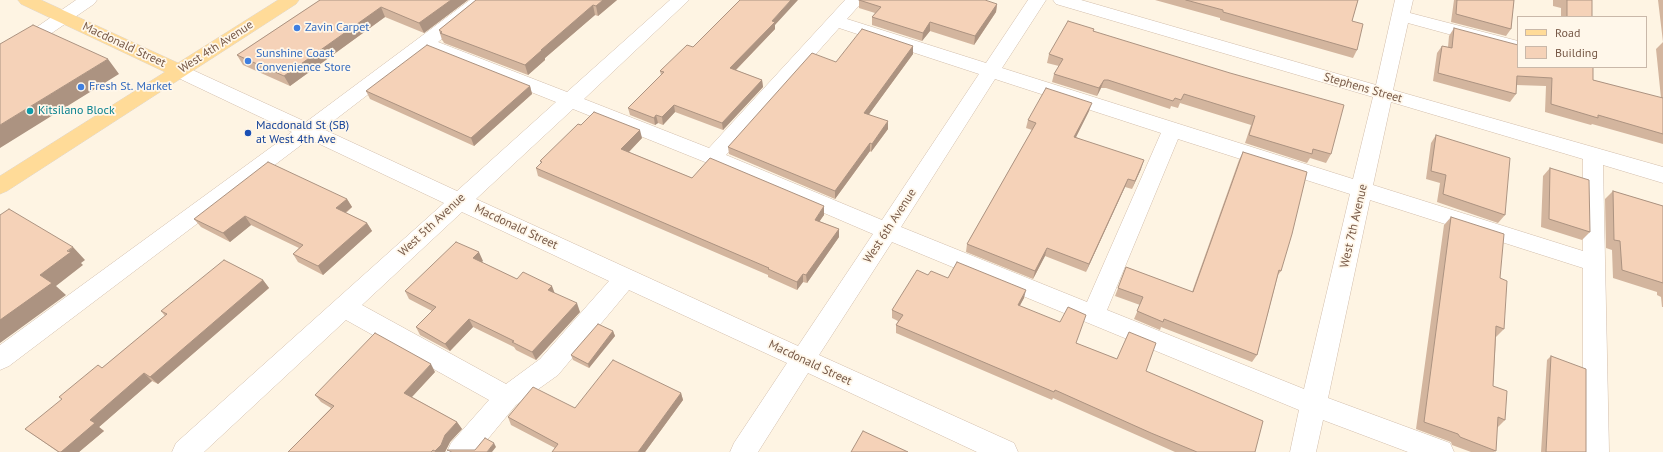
<!DOCTYPE html>
<style>
body{margin:0}
#map{position:relative;width:1663px;height:452px;overflow:hidden;background:#fef4e3;font-family:"PT Sans",sans-serif}
canvas{display:block}
.legend{position:absolute;left:1517px;top:16px;width:130px;height:52px;box-sizing:border-box;background:#fff7ea;border:1px solid #c9b8a9;margin:0;padding:5px 7px;list-style:none;font-size:12px;color:#775947}
.legend li{display:flex;align-items:center;gap:8px;height:20px}
.legend b{width:20px;border:1px solid #c9b8a9}
</style>
<div id="map">
<canvas width="1663" height="452"></canvas>
<ul class="legend">
<li><b style="height:5px;background:#ffdb98"></b>Road</li>
<li><b style="height:11px;background:#f5d2b8"></b>Building</li>
</ul>
</div>
<script>
const g = document.querySelector('canvas').getContext('2d');
g.lineJoin = 'round';
const poly = rows => new Path2D(rows.map(r => 'M' + r).join(''));
function stroke(path, color, width, dash) { g.strokeStyle = color; g.lineWidth = width; g.lineCap = dash ? 'butt' : 'round'; g.setLineDash(dash || []); g.stroke(path); }
function fill(path, color) { g.fillStyle = color; g.fill(path, 'evenodd'); }
function write(font, color, halo, rows, align = 'center') {
  g.font = font + ' "PT Sans",sans-serif'; g.lineWidth = 3.5; g.setLineDash([]); g.textBaseline = 'middle'; g.strokeStyle = halo; g.fillStyle = color; for (const [text, x, y, turn = 0] of rows) {
    g.save(); g.translate(x, y); g.rotate((+turn || 0) * Math.PI / 180); g.textAlign = isNaN(turn) ? turn : align; if (halo) g.strokeText(text, 0, 0); g.fillText(text, 0, 0); g.restore();
  }
}
const minor = poly([
 [76,0,97,0,94,4,46,37,7,60,0,62,0,48,34,29,76,0],
 [470,0,490,0,438,42,567,92,670,0,689,0,584,99,709,148,845,0,864,0,847,19,986,63,1028,0,1046,0,1002,68,1353,179,1373,97,1056,4,1053,0,1081,0,1376,85,1395,0,1413,0,1410,13,1518,41,1518,53,1408,23,1393,90,1663,167,1663,183,1603,165,1609,452,1583,452,1583,268,1370,200,1328,398,1450,443,1454,452,1408,452,1323,420,1316,452,1290,452,1299,410,892,242,819,355,1014,443,1018,452,977,452,808,373,758,452,730,452,734,443,787,363,629,290,558,375,516,405,477,452,447,452,451,443,489,400,346,320,204,452,172,452,176,443,444,203,309,139,9,366,0,370,0,345,292,132,172,75,170,71,172,67,179,65,186,67,306,122,470,0],
 [839,28,979,74,882,220,726,155,839,28],
 [426,50,556,102,457,191,323,129,426,50],
 [995,79,1161,133,1087,302,901,227,995,79],
 [1391,102,1583,159,1583,251,1373,185,1391,102],
 [573,109,705,162,873,234,798,346,476,199,573,109],
 [1178,139,1350,194,1304,389,1107,310,1178,139],
 [462,212,609,281,540,359,506,384,362,305,462,212]
]);
const major = poly([
 [18,0,41,0,178,63,278,0,299,0,296,4,7,191,0,194,0,176,165,72,21,4,18,0]
]);
const wall = poly([
 [320,0,468,0,424,33,385,17,290,86,243,65,237,55],
 [476,0,617,0,598,16,595,15,545,58,545,60,528,75,444,43,443,41,442,40,439,30],
 [859,0,997,4,996,12,974,45,930,31,922,41,872,25,872,17,875,13,859,8],
 [1155,0,1358,0,1352,21,1357,50,1353,58,1220,20,1220,18],
 [1454,0,1514,0,1511,29,1506,36,1451,22],
 [1553,0,1592,0,1592,17,1561,17,1561,8,1553,6],
 [1658,0,1663,0,1663,144,1592,124,1591,125,1545,112,1546,86,1516,85,1516,94,1510,102,1433,81,1437,53,1442,46,1448,47,1449,36,1454,28,1593,80,1661,98,1656,49,1663,42],
 [775,25,775,29,736,70,762,80,763,87,723,130,675,112,663,125,658,123,655,125,630,115,628,108,661,75,660,71,693,47],
 [1094,29,1093,31,1331,154,1326,163,1310,158,1307,163,1245,143,1251,125,1180,103,1178,108,1171,106,1170,109,1106,88,1101,88,1097,96,1052,82,1054,74,1059,66,1047,63,1049,54],
 [913,46,913,54,869,114,888,129,871,152,870,151,835,199,729,154,728,147,836,62],
 [530,86,532,94,474,146,370,99,366,91],
 [1089,111,1076,137,1141,169,1132,189,1125,187,1086,272,1045,256,1033,279,966,252,967,244,1032,130,1026,128,1028,120],
 [581,125,642,138,629,152,692,178,824,215,819,221,839,229,839,237,807,283,803,282,797,290,768,277,768,275,538,176,536,168,541,163,540,161],
 [1436,135,1505,215,1498,223,1437,202,1440,183,1426,179,1431,143],
 [1243,152,1281,271,1278,275,1257,355,1252,362,1161,327,1160,330,1134,319,1140,305,1115,296,1126,267,1192,292,1239,160],
 [1550,168,1590,232,1582,240,1541,227,1543,176],
 [1613,191,1663,206,1663,307,1662,307,1661,297,1657,295,1657,292,1613,278,1612,250,1606,248,1605,199],
 [347,199,352,207,346,213,367,223,372,231,323,275,298,262,293,254,299,248,251,225,230,242,201,227,194,219],
 [1451,217,1500,278,1504,329,1496,337,1493,386,1505,420,1497,428,1496,451,1494,452,1471,452,1452,445,1451,442,1416,429,1444,225],
 [483,261,481,262,517,279,554,293,580,312,536,360,516,350,514,347,473,327,450,351,420,335,416,327,432,311,409,299,405,291],
 [928,275,948,278,1024,298,1019,306,1076,343,1146,371,1255,452,1175,452,1148,440,1053,398,1052,400,896,333,896,325,898,321,892,318,892,310],
 [263,280,269,288,158,384,152,381,99,427,104,431,79,452,58,452,25,429,102,368,165,316,161,311],
 [613,331,615,336,589,368,573,360,571,355],
 [1551,356,1586,452,1541,452,1547,360],
 [435,372,412,397,457,422,462,429,450,442,445,452,288,452,331,408,321,402,315,395],
 [681,393,683,400,645,452,552,452,555,448,511,425,508,417]
]);
const shadedWall = poly([
 [451,0,468,0,424,33,419,23],
 [603,0,617,0,598,16,596,6],
 [791,0,798,0,775,25,775,29,730,76,730,68,772,21],
 [997,4,996,12,974,45,975,36],
 [593,5,595,15,545,58,545,60,528,75,525,65,541,50],
 [381,7,385,17,290,86,284,76],
 [930,22,930,31,922,41,923,33],
 [913,46,913,54,864,121,864,113],
 [108,59,119,74,0,148,0,125],
 [762,80,763,87,723,130,722,123],
 [1104,80,1101,88,1097,96,1099,88],
 [530,86,532,94,474,146,471,138],
 [1092,103,1089,111,1072,145,1074,137],
 [674,105,675,112,663,125,662,117],
 [656,115,658,123,655,125,654,118],
 [888,121,888,129,871,152,872,144],
 [640,130,642,138,623,158,621,149],
 [870,143,870,151,835,199,835,191],
 [1144,160,1141,169,1132,189,1135,181],
 [1128,179,1125,187,1086,272,1089,264],
 [347,199,352,207,341,216,336,208],
 [824,206,824,215,815,228,815,220],
 [245,216,251,225,230,242,223,233],
 [367,223,372,231,323,275,318,266],
 [839,229,839,237,807,283,806,275],
 [73,247,85,260,81,263,83,265,56,286,66,295,0,343,0,320,40,275],
 [1047,248,1045,256,1033,279,1035,271],
 [479,252,483,261,477,267,473,258],
 [803,274,803,282,797,290,797,282],
 [263,280,269,288,158,384,150,377],
 [552,286,555,294,548,290],
 [1026,290,1024,298,1016,313,1018,305],
 [577,303,580,312,536,360,532,352],
 [469,319,473,327,450,351,445,344],
 [613,331,615,336,589,368,588,364],
 [431,364,435,372,409,400,404,393],
 [144,373,152,381,99,427,104,431,79,452,61,452,90,420],
 [681,393,683,400,645,452,638,452],
 [457,422,462,429,450,442,445,452,435,452,435,451,445,435],
 [494,443,496,447,492,452,487,452]
]);
const building = poly([
 [320,0,451,0,419,23,381,7,284,76,237,55,320,0],
 [476,0,603,0,596,6,593,5,541,50,542,50,525,65,440,33,442,32,439,30,476,0],
 [740,0,791,0,772,21,775,22,730,68,762,80,722,123,674,105,662,117,656,115,654,118,628,108,664,72,660,71,687,45,693,47,740,0],
 [859,0,985,0,997,4,975,36,930,22,923,33,872,17,881,7,859,0],
 [1186,0,1358,0,1352,21,1363,24,1357,50,1223,12,1223,10,1186,0],
 [1457,0,1514,0,1511,29,1456,14,1457,0],
 [1567,0,1592,0,1592,17,1567,17,1567,0],
 [1068,21,1094,29,1093,31,1230,73,1344,105,1331,154,1313,149,1312,154,1249,135,1255,116,1184,94,1181,100,1175,98,1173,101,1108,80,1104,80,1099,88,1054,74,1063,59,1049,54,1068,21],
 [33,25,108,59,0,125,0,44,33,25],
 [1454,28,1518,45,1518,67,1593,67,1593,80,1663,98,1663,134,1598,115,1598,118,1551,104,1552,78,1517,76,1516,94,1438,73,1442,46,1452,48,1454,28],
 [862,29,913,46,864,113,888,121,872,144,870,143,835,191,728,147,812,53,836,62,862,29],
 [427,45,530,86,471,138,366,91,427,45],
 [1046,88,1092,103,1074,137,1144,160,1135,181,1128,179,1089,264,1047,248,1035,271,967,244,1036,123,1028,120,1046,88],
 [594,112,640,130,621,149,692,178,710,158,824,206,815,220,839,229,806,275,803,274,797,282,768,269,769,268,536,168,542,162,540,161,578,124,581,125,594,112],
 [1436,135,1510,158,1505,215,1443,194,1446,175,1431,171,1436,135],
 [1243,152,1307,172,1292,234,1281,271,1279,270,1257,355,1164,319,1163,322,1137,311,1143,297,1118,288,1126,267,1193,292,1243,152],
 [268,162,347,199,336,208,367,223,318,266,293,254,303,245,245,216,223,233,194,219,268,162],
 [1550,168,1589,180,1590,232,1549,219,1550,168],
 [1613,191,1663,206,1663,283,1622,270,1620,241,1614,240,1613,191],
 [9,209,73,247,67,251,71,252,40,275,52,283,0,320,0,215,9,209],
 [1451,217,1504,234,1500,278,1507,281,1504,329,1496,326,1493,386,1507,391,1505,420,1498,417,1496,451,1460,437,1458,434,1424,422,1451,217],
 [456,242,479,252,473,258,517,279,523,272,552,286,548,290,577,303,532,352,512,342,514,341,469,319,445,344,416,327,436,307,405,291,456,242],
 [224,260,263,280,150,377,144,373,90,420,95,423,61,452,59,452,25,429,62,399,59,397,98,365,102,368,167,314,161,311,224,260],
 [957,262,1026,290,1018,305,1060,322,1068,307,1086,315,1076,343,1117,359,1129,332,1156,343,1146,371,1263,421,1255,452,1197,452,1151,433,1055,390,1054,392,896,325,903,315,892,310,917,270,928,275,931,271,948,278,957,262],
 [598,324,613,331,588,364,571,355,598,324],
 [375,333,431,364,404,393,457,422,445,435,441,445,435,451,433,450,431,452,288,452,334,406,315,395,375,333],
 [1551,356,1586,369,1586,452,1546,452,1551,356],
 [613,360,681,393,638,452,552,452,558,444,508,417,533,387,575,408,613,360],
 [863,431,908,452,851,452,863,431],
 [485,438,494,443,487,452,452,452,447,450,475,450,485,438]
]);
const markers = [
 [297,28,4,"#3f7fe0"],
 [248,61,4,"#3f7fe0"],
 [81,87,4,"#3f7fe0"],
 [30,111,4,"#0f9aa8"],
 [248,133,4,"#1a4fb4"]
];
const shopNames = [
 ["Zavin Carpet",305,28],
 ["Sunshine Coast",256,54],
 ["Convenience Store",256,68],
 ["Fresh St. Market",89,87]
];
const streetNames = [
 ["Macdonald Street",124,45,25],
 ["West 4th Avenue",216,47,-33],
 ["Stephens Street",1363,88,16],
 ["West 5th Avenue",432,225,-43],
 ["West 6th Avenue",890,226,-57],
 ["West 7th Avenue",1354,226,-77],
 ["Macdonald Street",516,227,25],
 ["Macdonald Street",810,363,25]
];
const cultureNames = [
 ["Kitsilano Block",38,111]
];
const transitNames = [
 ["Macdonald St (SB)",256,126],
 ["at West 4th Ave",256,140]
];
stroke(minor, '#d2bdab', 1);
stroke(major, '#ded7d3', 1);
fill(minor, '#fff');
fill(major, '#ffdb98');
fill(wall, '#d3b59e');
fill(shadedWall, '#ac9381');
fill(building, '#f5d2b8');
stroke(building, '#ac9381', 1);
for (const [x, y, r, color] of markers) { const dot = new Path2D(); dot.arc(x, y, r, 0, 2 * Math.PI); g.fillStyle = color; g.fill(dot); stroke(dot, '#fff7ea', 1.5); }
write('12px', '#366cbe', '#fff7ea', shopNames, 'left');
write('12px', '#775947', '#fff7ea', streetNames);
write('12px', '#0d838f', '#fff7ea', cultureNames, 'left');
write('12px', '#164399', '#fff7ea', transitNames, 'left');
</script>
